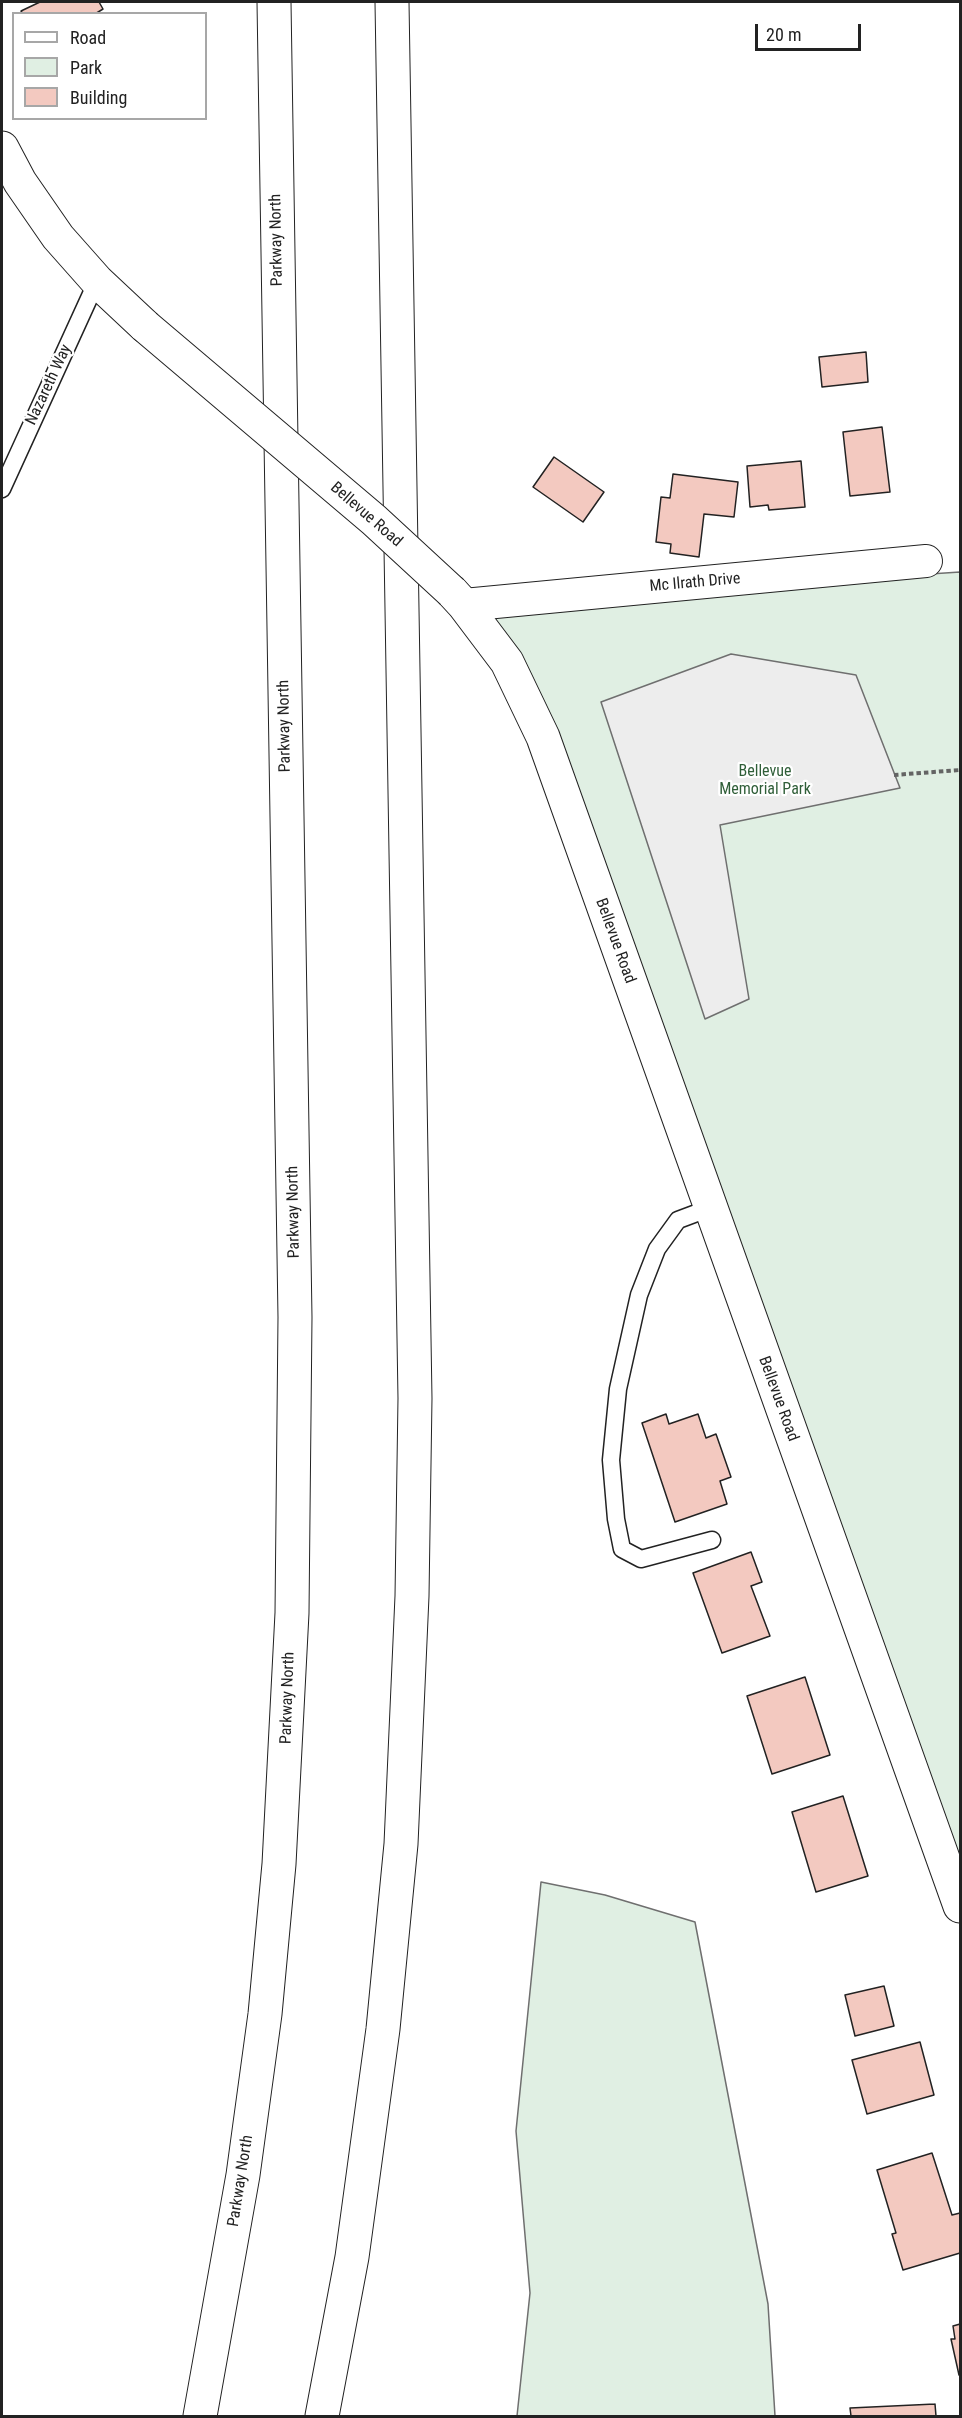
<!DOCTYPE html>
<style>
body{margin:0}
#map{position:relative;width:962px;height:2418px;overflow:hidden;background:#fff;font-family:"Roboto Condensed",sans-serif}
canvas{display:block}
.frame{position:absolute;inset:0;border:3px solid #222;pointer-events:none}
.legend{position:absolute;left:12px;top:12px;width:195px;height:108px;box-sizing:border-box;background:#fff;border:2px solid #a7a7a7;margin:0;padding:8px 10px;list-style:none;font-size:18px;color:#222}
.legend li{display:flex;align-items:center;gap:12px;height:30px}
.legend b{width:30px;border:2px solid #a7a7a7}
.scale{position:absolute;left:755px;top:24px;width:106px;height:27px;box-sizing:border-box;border:3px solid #222;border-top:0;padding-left:8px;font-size:18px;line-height:21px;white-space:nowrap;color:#222;-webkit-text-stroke:4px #fff;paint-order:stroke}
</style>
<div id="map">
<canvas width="962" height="2418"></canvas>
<div class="frame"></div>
<ul class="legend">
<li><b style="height:8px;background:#fff"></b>Road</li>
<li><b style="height:16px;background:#e0efe3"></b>Park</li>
<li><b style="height:16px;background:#f3c9c0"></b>Building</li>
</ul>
<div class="scale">20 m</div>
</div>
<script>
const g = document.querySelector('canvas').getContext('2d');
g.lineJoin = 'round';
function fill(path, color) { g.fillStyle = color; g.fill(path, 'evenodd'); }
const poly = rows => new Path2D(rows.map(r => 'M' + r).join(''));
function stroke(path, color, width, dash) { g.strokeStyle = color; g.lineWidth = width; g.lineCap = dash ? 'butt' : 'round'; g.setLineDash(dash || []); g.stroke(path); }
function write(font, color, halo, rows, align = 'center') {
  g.font = font + ' "Roboto Condensed",sans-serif'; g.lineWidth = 4.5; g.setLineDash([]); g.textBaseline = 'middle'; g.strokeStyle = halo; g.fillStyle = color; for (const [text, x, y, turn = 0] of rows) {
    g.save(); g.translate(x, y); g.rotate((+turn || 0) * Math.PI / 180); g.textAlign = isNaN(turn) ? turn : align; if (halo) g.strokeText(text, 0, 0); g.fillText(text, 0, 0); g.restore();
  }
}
const green = poly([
 [960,572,960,1906,543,737,464,605,960,572],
 [541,1882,605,1895,695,1922,768,2304,775,2416,517,2416,530,2293,516,2131,541,1882]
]);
const parking = poly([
 [731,654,856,675,900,788,720,825,749,999,705,1019,601,702,731,654]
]);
const building = poly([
 [40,2,99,2,103,9,95,14,23,14,21,11,40,2],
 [866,352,868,382,822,387,819,357,866,352],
 [882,427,890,492,850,496,843,432,882,427],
 [554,457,604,492,583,522,533,487,554,457],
 [801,461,805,507,769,510,768,505,750,507,747,466,801,461],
 [673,474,738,482,734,517,704,514,699,557,670,553,671,544,656,542,661,497,670,498,673,474],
 [666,1414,669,1424,698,1414,706,1438,716,1434,731,1477,720,1481,727,1504,675,1522,642,1423,666,1414],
 [751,1552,762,1582,751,1586,770,1636,722,1653,693,1573,751,1552],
 [805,1677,830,1755,772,1774,747,1696,805,1677],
 [843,1796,868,1876,816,1892,792,1812,843,1796],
 [884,1986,894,2026,855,2036,845,1995,884,1986],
 [920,2042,934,2095,867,2114,852,2060,920,2042],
 [932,2153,952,2215,960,2213,960,2253,903,2270,892,2234,896,2233,877,2170,932,2153],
 [960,2324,960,2375,959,2375,951,2339,955,2339,953,2326,960,2324],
 [935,2404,936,2416,851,2416,850,2408,935,2404]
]);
const path = poly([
 [894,775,960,770]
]);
const service = poly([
 [2,489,97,281],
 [710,1208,678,1220,657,1249,639,1295,618,1389,611,1460,616,1519,622,1549,641,1559,712,1540]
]);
const minor = poly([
 [464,605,926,561]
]);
const tertiary = poly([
 [2,148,20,182,58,237,97,281,145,326],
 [452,592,464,605,507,662,543,737,960,1906]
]);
const motorway = poly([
 [200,2416,243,2175,265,2014,279,1864,292,1613,295,1317,274,2],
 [322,2416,352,2257,383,2029,401,1844,412,1596,415,1398,392,2]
]);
const tertiaryBridge = poly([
 [145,326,374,520,452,592]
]);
const streetNames = [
 ["Parkway North",277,240,-91],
 ["Nazareth Way",49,385,-65],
 ["Bellevue Road",366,515,41],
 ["Mc Ilrath Drive",695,583,-5],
 ["Parkway North",285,726,-91],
 ["Bellevue Road",615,941,70],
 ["Parkway North",294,1212,-91],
 ["Bellevue Road",778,1399,70],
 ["Parkway North",288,1698,-88],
 ["Parkway North",241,2181,-81]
];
const parkNames = [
 ["Bellevue",765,772],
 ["Memorial Park",765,790]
];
fill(green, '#e0efe3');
stroke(green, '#6f6f6f', 1.5);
fill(parking, '#ededed');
stroke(parking, '#6f6f6f', 1.5);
fill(building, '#f3c9c0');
stroke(building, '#222', 1.5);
stroke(service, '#222', 19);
stroke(minor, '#222', 34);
stroke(tertiary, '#222', 35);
stroke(motorway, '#222', 35);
stroke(path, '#646464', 4, [4.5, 3]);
stroke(service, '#fff', 16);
stroke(minor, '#fff', 32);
stroke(tertiary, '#fff', 33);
stroke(motorway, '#fff', 33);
stroke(tertiaryBridge, '#222', 35, []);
stroke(tertiaryBridge, '#fff', 33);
write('16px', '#222', '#fff', streetNames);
write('16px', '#2f5e38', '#fff', parkNames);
</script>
